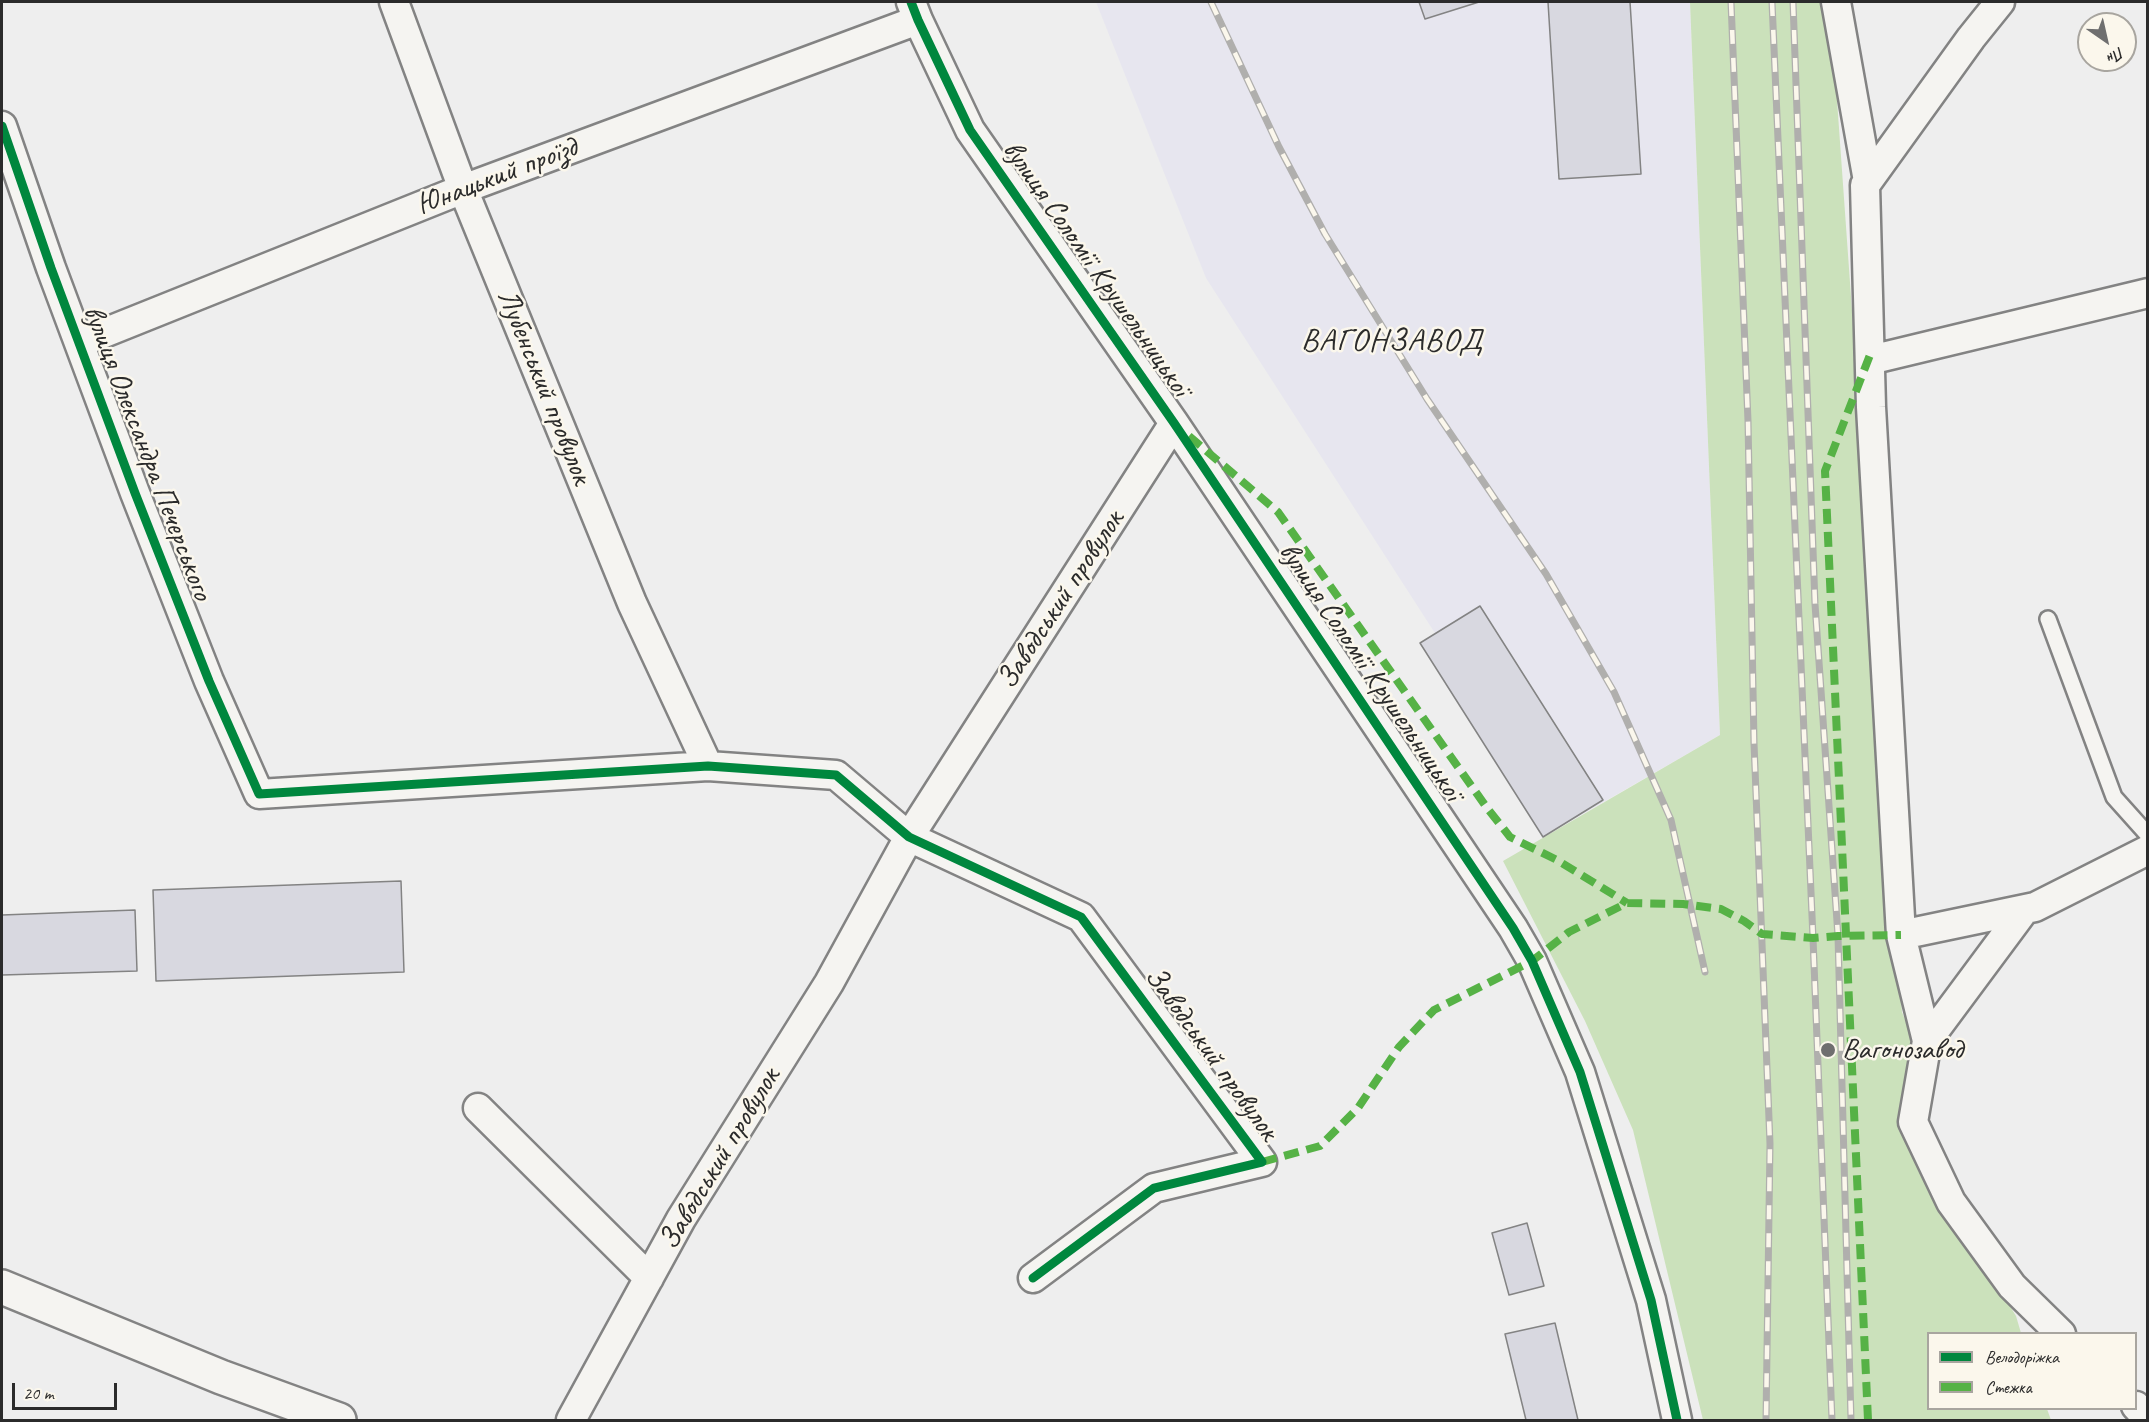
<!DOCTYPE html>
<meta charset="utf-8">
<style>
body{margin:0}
#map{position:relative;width:2149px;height:1422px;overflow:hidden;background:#eee;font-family:Caveat,sans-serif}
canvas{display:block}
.frame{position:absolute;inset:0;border:3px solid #2b2b2b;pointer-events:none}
.legend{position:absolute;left:1927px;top:1332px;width:210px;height:78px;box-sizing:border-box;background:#fbf7ec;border:2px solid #a8a59f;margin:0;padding:8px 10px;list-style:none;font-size:18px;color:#2b2b2b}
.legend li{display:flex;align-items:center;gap:12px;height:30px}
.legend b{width:30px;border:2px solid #a8a59f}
.north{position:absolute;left:2077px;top:12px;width:60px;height:60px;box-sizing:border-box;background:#fbf7ec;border:2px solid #a8a59f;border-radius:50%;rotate:146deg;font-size:16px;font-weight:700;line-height:24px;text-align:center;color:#2b2b2b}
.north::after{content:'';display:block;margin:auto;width:21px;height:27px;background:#6f6f6f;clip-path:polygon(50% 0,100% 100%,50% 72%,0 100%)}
.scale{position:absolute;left:12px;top:1383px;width:105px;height:27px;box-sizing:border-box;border:3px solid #2b2b2b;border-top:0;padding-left:8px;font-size:18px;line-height:21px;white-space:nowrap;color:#2b2b2b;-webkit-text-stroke:4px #fbf7ec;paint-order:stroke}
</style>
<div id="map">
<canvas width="2149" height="1422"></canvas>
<div class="frame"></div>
<ul class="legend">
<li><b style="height:8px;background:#00873e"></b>Велодоріжка</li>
<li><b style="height:8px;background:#56b246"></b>Стежка</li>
</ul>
<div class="north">Пн</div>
<div class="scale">20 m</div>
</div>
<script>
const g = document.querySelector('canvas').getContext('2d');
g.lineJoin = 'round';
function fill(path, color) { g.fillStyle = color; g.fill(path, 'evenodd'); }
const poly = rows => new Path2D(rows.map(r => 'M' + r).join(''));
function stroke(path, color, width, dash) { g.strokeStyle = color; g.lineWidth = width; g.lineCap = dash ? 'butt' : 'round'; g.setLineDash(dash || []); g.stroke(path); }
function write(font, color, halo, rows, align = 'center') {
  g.font = font + ' Caveat,sans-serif'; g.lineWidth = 5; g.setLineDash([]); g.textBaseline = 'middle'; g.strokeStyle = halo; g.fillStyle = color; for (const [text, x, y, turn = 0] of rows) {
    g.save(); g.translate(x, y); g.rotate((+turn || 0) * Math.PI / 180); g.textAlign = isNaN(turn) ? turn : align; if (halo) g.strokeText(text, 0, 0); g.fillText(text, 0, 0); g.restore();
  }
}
const built = poly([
 [1096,2,1690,2,1720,735,1560,827,1206,278]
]);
const green = poly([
 [1690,2,1830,2,1902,1012,1916,1048,1900,1128,2016,1316,2021,1333,1928,1334,1928,1408,2047,1409,2051,1420,1703,1420,1633,1130,1585,1021,1503,861,1720,735]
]);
const building = poly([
 [1419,2,1479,2,1425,19,1419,2],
 [1548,2,1630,2,1641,174,1559,179,1548,2],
 [1480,606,1603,800,1543,837,1420,643,1480,606],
 [401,881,404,972,156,981,153,890,401,881],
 [135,910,137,971,2,975,2,915,135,910],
 [1527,1223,1544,1286,1509,1295,1492,1233,1527,1223],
 [1555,1323,1578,1420,1526,1420,1505,1334,1555,1323]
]);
const lane = poly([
 [2048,619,2114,797,2148,835]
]);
const street = poly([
 [394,2,463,189,632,603,708,766],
 [911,2,918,20,970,130,1174,423,1513,928,1532,961,1580,1072,1651,1300,1677,1420],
 [1836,2,1868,181,1865,185,1871,407,1901,935],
 [2,126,51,268,135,493,209,681,259,794,708,766,836,775,909,837,1081,917,1262,1162,1154,1188,1033,1278],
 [1868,181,1971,38,2000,2],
 [79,343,463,189,918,20],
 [1870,360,2148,293],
 [1927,1041,2025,909],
 [478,1108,649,1278],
 [2061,1334,2012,1286,1951,1202,1913,1122,1927,1041,1901,935,2035,907,2148,850],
 [2136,1406,2148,1419],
 [571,1420,681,1219,829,983,909,837,1174,423]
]);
const secondary = poly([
 [2,1287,221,1377,339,1420]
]);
const rail = poly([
 [1211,2,1279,147,1325,234,1427,399,1546,574,1614,692,1671,820,1705,972],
 [1731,2,1748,421,1754,743,1770,1144,1766,1420],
 [1772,2,1813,938,1832,1420],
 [1793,2,1815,604,1838,936,1851,1420]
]);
const quiet = poly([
 [1189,436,1278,512,1487,808,1510,837,1557,860,1627,903],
 [1262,1162,1320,1146,1358,1108,1399,1047,1434,1010,1532,961,1569,932,1627,903,1683,904,1721,909,1744,921,1762,934,1813,938,1838,936,1901,935],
 [1868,1420,1825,471,1870,355]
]);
const cycleway = poly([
 [911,2,918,20,970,130,1174,423,1513,928,1532,961,1580,1072,1651,1300,1677,1420],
 [2,126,51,268,135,493,209,681,259,794,708,766,836,775,909,837,1081,917,1262,1162,1154,1188,1033,1278]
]);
const markers = [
 [1828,1050,8,"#6f6f6f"]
];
const streetNames = [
 ["Юнацький проїзд",497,177,-21],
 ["вулиця Соломії Крушельницької",1096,269,55],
 ["Лубенський провулок",544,387,68],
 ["вулиця Олександра Печерського",147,453,69],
 ["Заводський провулок",1061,600,-57],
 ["вулиця Соломії Крушельницької",1370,672,56],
 ["Заводський провулок",1211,1054,54],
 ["Заводський провулок",720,1159,-59]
];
const poiNames = [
 ["Вагонозавод",1842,1050]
];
const neighbourhoodNames = [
 ["ВАГОНЗАВОД",1392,342]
];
fill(built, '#e7e6ef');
fill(green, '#cbe1bb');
fill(building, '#d8d8e0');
stroke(building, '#838383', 1.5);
stroke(lane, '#838383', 20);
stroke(street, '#838383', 33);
stroke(secondary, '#838383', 38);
stroke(lane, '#f5f4f1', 15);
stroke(street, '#f5f4f1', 28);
stroke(secondary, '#f5f4f1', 33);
stroke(rail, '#b0afad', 7);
stroke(rail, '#fbf7ec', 4.5, [14]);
stroke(quiet, '#56b246', 8, [15, 8]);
stroke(cycleway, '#00873e', 9);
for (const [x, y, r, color] of markers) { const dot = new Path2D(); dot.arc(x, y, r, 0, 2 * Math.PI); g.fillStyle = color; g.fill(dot); stroke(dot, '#fbf7ec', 2); }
write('30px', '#2b2b2b', '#fbf7ec', streetNames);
write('30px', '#2b2b2b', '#fbf7ec', poiNames, 'left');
g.letterSpacing = '1.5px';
write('32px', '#2b2b2b', '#fbf7ec', neighbourhoodNames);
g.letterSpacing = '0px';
</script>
